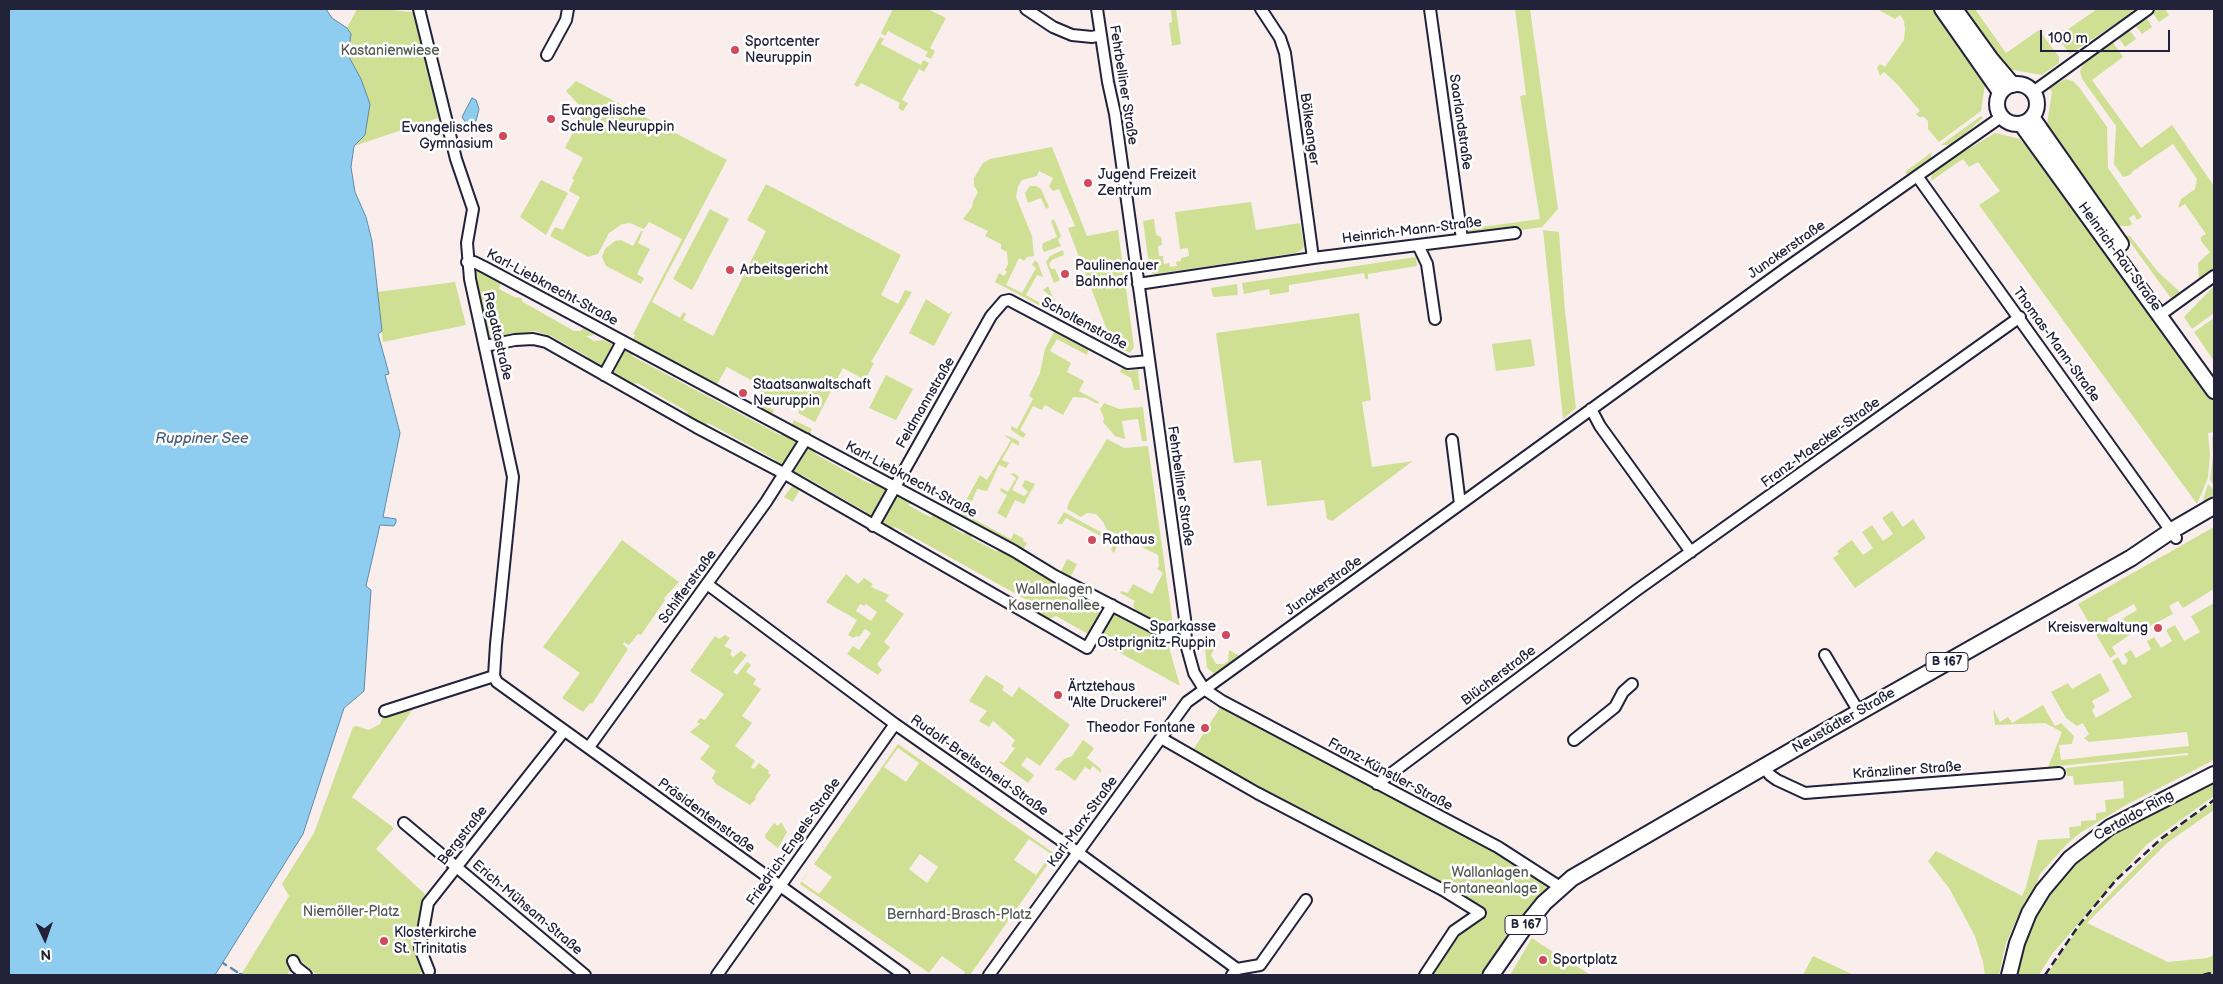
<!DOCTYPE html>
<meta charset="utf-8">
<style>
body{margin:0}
#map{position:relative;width:2223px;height:984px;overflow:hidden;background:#f9eeec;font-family:"Balsamiq Sans",sans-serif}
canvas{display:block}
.frame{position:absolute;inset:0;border:10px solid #22223b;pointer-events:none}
.north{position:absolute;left:20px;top:914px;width:50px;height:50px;-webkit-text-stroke:4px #fff;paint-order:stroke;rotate:177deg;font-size:14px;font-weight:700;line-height:20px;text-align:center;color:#22223b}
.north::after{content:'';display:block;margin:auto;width:18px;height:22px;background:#22223b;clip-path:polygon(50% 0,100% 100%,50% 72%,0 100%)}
.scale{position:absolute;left:2040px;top:30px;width:130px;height:22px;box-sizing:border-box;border:2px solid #22223b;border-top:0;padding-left:6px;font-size:15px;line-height:18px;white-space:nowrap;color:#22223b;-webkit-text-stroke:4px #fff;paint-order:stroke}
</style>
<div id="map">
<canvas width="2223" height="984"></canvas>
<div class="frame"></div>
<div class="north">N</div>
<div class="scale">100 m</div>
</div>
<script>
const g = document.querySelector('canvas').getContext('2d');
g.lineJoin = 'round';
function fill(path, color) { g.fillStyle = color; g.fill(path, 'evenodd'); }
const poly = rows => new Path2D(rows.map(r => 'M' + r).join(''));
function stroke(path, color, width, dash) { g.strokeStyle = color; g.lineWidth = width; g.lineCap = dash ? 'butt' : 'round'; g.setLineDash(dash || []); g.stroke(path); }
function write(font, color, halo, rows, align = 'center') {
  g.font = font + ' "Balsamiq Sans",sans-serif'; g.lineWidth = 5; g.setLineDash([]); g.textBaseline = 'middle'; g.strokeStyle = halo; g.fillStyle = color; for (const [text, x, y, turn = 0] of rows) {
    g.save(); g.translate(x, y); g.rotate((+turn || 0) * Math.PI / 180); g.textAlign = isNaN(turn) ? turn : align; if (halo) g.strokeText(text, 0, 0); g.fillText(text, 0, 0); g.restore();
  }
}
const green = poly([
 [357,9,382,9,420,13,447,115,354,146,361,79,348,55,351,35,347,28],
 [893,9,928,9,946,18,930,48,935,51,931,59,925,56,928,52,888,31,885,36,881,33],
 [1171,9,1176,9,1181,44,1172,46,1169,23,1172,22],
 [1515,9,1530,9,1558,209,1542,227,1514,231,1513,227,1468,234,1467,229,1540,219,1520,96,1526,95],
 [1877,9,1932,9,1985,85,1981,111,1939,142,1928,129,1928,121,1924,117,1919,117,1916,114,1920,111,1898,85,1884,72,1880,76,1879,73,1877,68,1880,64,1885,67,1904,40,1905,29,1904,21,1900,15,1895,19],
 [1966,9,1975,9,2006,53,2039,30,2059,57,2059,63,2042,75,2008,69],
 [2097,9,2132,9,2133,12,2070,54,2057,37],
 [2158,9,2165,9,2169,15,2159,22,2152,12],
 [2146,17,2152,27,2142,34,2135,25],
 [2129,29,2136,39,2125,47,2118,37],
 [880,37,884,39,881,44,921,65,923,60,929,63,924,72,919,69,902,100,908,103,903,111,898,108,900,103,861,83,858,87,854,85],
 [2112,41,2123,57,2092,80,2141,148,2172,125,2214,186,2214,272,2199,283,2198,263,2210,252,2201,241,2201,237,2206,234,2185,204,2178,208,2181,199,2195,189,2197,179,2173,144,2133,171,2130,175,2123,177,2114,164,2116,126,2082,79,2080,71,2083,64],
 [2065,79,2073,81,2079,87,2107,127,2108,168,2142,217,2137,220,2134,215,2129,218,2132,224,2129,226,2119,226,2047,124,2052,92,2049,88],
 [576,81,727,160,652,302,680,318,683,312,686,314,683,320,713,336,766,231,747,220,766,184,901,255,881,295,898,304,905,290,912,292,871,362,874,363,865,380,843,368,815,422,798,413,800,407,781,397,775,407,757,397,762,386,727,367,716,386,632,342,635,335,633,334,682,239,649,222,644,229,630,223,622,224,609,233,598,254,588,257,550,236,555,227,563,230,580,197,569,191,574,180,572,179,583,158,565,148,584,110,566,91],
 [1981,116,1983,118,1952,145,1941,145],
 [1995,133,2020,139,2023,143,2029,139,2214,400,2213,408,2214,432,2208,433,2210,454,2208,478,2197,504,1979,205,2000,191,1978,162,1969,167,1963,159,1931,181,1932,173,1937,168],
 [1052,147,1087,236,1118,230,1134,347,1130,353,1112,343,1068,228,1075,226,1059,189,1053,191,1049,186,1053,178,1039,171,1037,176,1022,180,1018,186,1016,197,1032,236,1034,256,1027,257,1024,261,1019,258,1006,285,1022,293,1036,268,1032,265,1035,260,1038,263,1043,277,1037,275,1026,295,1042,304,1048,294,1043,290,1048,286,1056,304,1051,301,1048,307,1107,339,1109,342,995,282,999,273,1004,276,1007,272,1005,270,1008,264,1007,252,1001,249,1001,244,985,236,988,231,963,219,972,207,973,201,978,192,974,186,974,178,983,163,990,159],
 [1932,152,1930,160,1908,176,1905,172],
 [541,180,568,193,546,235,520,217],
 [1030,186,1036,186,1041,189,1049,207,1046,209,1041,198,1028,203,1025,193],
 [1251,202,1256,230,1300,223,1304,246,1302,250,1296,253,1155,274,1150,272,1143,221,1154,219,1156,235,1161,237,1162,245,1158,246,1159,256,1163,256,1164,264,1169,263,1170,267,1177,266,1176,262,1181,261,1181,258,1189,256,1188,248,1180,249,1175,212],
 [710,209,729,219,692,290,673,279],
 [1054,219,1061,236,1058,240,1061,246,1044,252,1042,248,1043,243,1057,237,1051,221],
 [1543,230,1559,232,1565,311,1576,408,1563,419],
 [641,231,643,231,638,243,650,249,637,274,644,278,641,284,606,266,602,257,605,249,615,241,621,240,633,246],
 [2125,235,2130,236,2158,272,2179,291,2180,296,2173,301],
 [1063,250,1064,255,1052,260,1049,264,1051,269,1055,269,1060,280,1054,283,1046,262,1050,256],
 [1416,257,1417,266,1368,274,1368,279,1365,279,1364,273,1289,285,1289,292,1270,295,1269,289,1244,294,1242,283],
 [475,272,484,272,501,282,499,289,514,297,521,298,523,302,574,331,581,331,583,328,595,335,586,336,594,341,604,340,616,346,604,365,598,366,585,362,588,357,551,336,535,331,490,338],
 [455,282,466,325,383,342,377,292],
 [1237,284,1238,295,1213,297,1211,288],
 [2214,286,2214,313,2192,329,2184,317],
 [926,299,949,314,953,310,934,346,909,333],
 [1359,313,1371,400,1362,402,1372,467,1413,461,1332,521,1327,519,1324,500,1267,506,1261,460,1234,463,1216,333],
 [2214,318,2214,361,2194,332],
 [1059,331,1089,348,1087,355,1057,339,1050,351,1071,363,1067,372,1084,381,1079,391,1099,402,1098,404,1086,398,1073,397,1063,415,1045,405,1042,410,1033,406,1020,430,1026,434,1023,438,1011,430,1011,426,1017,429,1033,399,1029,396,1040,373,1045,349,1054,332],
 [1531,339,1535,366,1496,371,1492,344],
 [629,348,636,353,632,356,780,435,787,433,798,441,783,468,770,463,776,460,708,423,702,426,684,415,688,412,637,383,628,385,616,379,616,376,611,372,624,350],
 [1122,368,1129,371,1138,370,1140,390,1134,390,1131,378,1120,372],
 [886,375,913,389,896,420,869,408],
 [754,400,774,410,771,416,751,406],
 [1104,403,1119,409,1143,407,1147,441,1142,441,1138,419,1122,421,1125,439,1115,436,1103,422,1104,418,1100,409],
 [794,420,812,429,808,436,791,426],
 [1006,435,1019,441,1019,446,1012,442,1002,460,1009,463,1006,468,999,465,987,491,977,489,966,515,1011,539,1014,533,1024,539,1023,541,1027,543,1022,552,1013,548,1015,545,961,517,960,511,980,475,987,480,1011,440,1005,436],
 [2214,436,2214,486,2210,480,2213,455,2212,437],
 [1107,439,1124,448,1148,446,1173,625,1170,629,1136,612,1133,605,1135,601,1120,593,1121,591,1128,593,1133,584,1152,594,1163,573,1157,569,1159,566,1158,555,1106,529,1104,523,1096,514,1087,513,1081,517,1067,509,1069,502],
 [810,445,821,451,815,454,870,484,878,482,886,486,887,492,872,521,860,515,866,512,802,475,796,479,793,473],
 [1014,473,1019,477,1012,490,1024,496,1028,492,1022,486,1025,480,1035,484,1024,504,1015,500,1006,518,997,513,1007,495,1000,491,1001,488,1008,492,1016,478,1010,474],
 [2208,484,2214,490,2214,494,2202,504],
 [793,485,800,489,793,502,784,497],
 [899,494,914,502,908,505,930,517,935,514,955,524,953,528,964,534,967,530,975,535,971,538,996,551,1004,549,1013,554,1016,560,1101,604,1102,613,1090,635,1056,616,1049,619,1032,610,1038,606,895,527,889,531,880,525],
 [1892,511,1903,527,1913,519,1926,538,1855,588,1833,558,1839,554,1837,551,1852,540,1863,555,1873,548,1862,532,1872,525,1883,541,1893,534,1882,518],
 [1064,512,1119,542,1114,553,1111,550,1114,543,1066,518,1062,524,1057,524],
 [2214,527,2214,589,2183,608,2178,601,2169,606,2173,614,2138,632,2137,630,2112,647,2116,654,2110,658,2078,604],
 [2134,604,2137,610,2120,620,2122,624,2112,629,2107,619],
 [622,540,679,582,664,598,665,600,641,635,638,634,629,645,624,642,623,644,628,649,592,704,590,703,583,712,562,698,580,673,543,647],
 [1067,559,1077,564,1069,580,1059,575],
 [846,574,858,584,864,578,873,584,871,587,889,595,885,601,904,614,884,642,890,647,877,664,882,670,878,675,847,654,853,646,859,650,871,633,865,629,859,637,857,636,853,638,848,635,857,620,826,602],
 [860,604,864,606,866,604,877,612,871,621,856,611],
 [2214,603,2214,760,2126,805,2080,833,2068,843,2040,874,2037,883,2022,907,2006,943,1999,975,1985,975,1983,962,1975,936,1949,888,1928,861,1936,851,2022,896,2026,887,2038,840,2070,838,2069,827,2081,826,2081,821,2096,820,2096,813,2106,812,2105,800,2124,798,2123,781,2074,785,2073,776,2067,776,2066,768,2188,755,2188,753,2048,767,2062,732,2045,723,1995,725,1993,709,2000,722,2008,717,2012,723,2043,705,2055,726,2061,723,2074,736,2072,744,2059,745,2061,760,2189,746,2187,732,2089,742,2084,738,2089,734,2083,723,2077,726,2066,718,2051,692,2068,683,2072,689,2100,673,2110,691,2092,701,2095,707,2092,710,2096,718,2132,697,2112,661,2118,657,2122,664,2125,665,2128,660,2124,654,2131,650,2136,658,2151,649,2147,641,2154,637,2161,648,2172,641,2166,630,2175,625,2184,641,2200,632,2191,616],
 [1115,614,1120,614,1167,640,1180,686,1108,646,1100,649,1097,641,1110,616],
 [725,635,730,638,724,646,732,650,730,654,733,657,741,651,747,655,733,672,737,675,747,662,751,665,746,672,756,679,753,684,761,689,742,716,752,723,735,746,755,761,751,767,754,769,759,763,769,771,768,773,771,775,755,797,756,799,750,805,716,784,712,778,716,771,700,759,710,746,690,732,700,724,697,722,700,718,705,720,724,694,690,671,715,636,719,639],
 [1220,647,1214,649,1211,655,1216,664,1224,664,1228,661,1229,650,1240,656,1235,662,1216,675,1207,668,1205,648],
 [986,675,1004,686,1002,690,1012,697,1019,687,1070,725,1040,766,1027,757,1021,765,1034,775,1028,783,999,762,1000,761,1004,763,1015,748,1011,746,1015,740,993,721,989,727,979,721,987,711,969,701],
 [415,706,352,797,394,828,376,849,425,894,421,919,424,970,418,975,317,975,301,961,286,975,241,975,289,896,282,884,314,833,353,727,356,726,369,730,380,724,383,717],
 [1221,706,1503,853,1547,888,1483,975,1431,975,1458,934,1488,915,1444,887,1264,793,1193,750],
 [1083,740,1094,748,1087,758,1101,769,1101,773,1093,766,1090,770,1085,767,1075,781,1060,770,1058,771,1055,769,1064,759,1072,756],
 [898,744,1055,854,970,975,964,975,965,972,942,956,929,973,932,975,800,884],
 [898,748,919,763,906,782,884,767],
 [1029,839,1051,854,1036,875,1014,860],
 [920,854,938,867,927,883,909,869],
 [814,864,832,877,819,894,802,882],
 [2214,782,2214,796,2146,845,2052,954,2039,975,2014,975,2020,951,2034,914,2060,876,2097,841,2161,804],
 [2214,802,2214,810,2167,843,2087,923,2168,962,2207,958,2214,955,2214,975,2047,975,2081,924,2164,838],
 [781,822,787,832,778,848,766,839,765,835,774,823,778,826],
 [1532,938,1542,945,1591,975,1510,975],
 [1813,956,1854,975,1803,975]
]);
const water = poly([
 [9,9,326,9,332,18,347,28,351,34,348,55,361,79,370,104,365,135,354,146,351,167,355,192,366,217,372,241,382,331,378,334,389,374,385,375,400,433,383,517,396,519,396,522,394,526,380,525,366,586,371,590,364,691,344,708,303,834,215,975,9,975,9,9],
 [472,98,476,100,479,109,476,121,466,123,462,117,472,98]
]);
const stream = poly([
 [223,963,226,965],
 [231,968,237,972],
 [240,974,243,975]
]);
const street = poly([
 [419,9,456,159,473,209,467,243,470,279,513,477,496,644,494,676,497,682,904,975],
 [1026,9,1053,27,1072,35,1092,37,1101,35],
 [1097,9,1108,82,1115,114,1185,619,1186,644,1194,673,1204,689,1222,701,1498,847,1560,887],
 [1261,9,1280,38,1285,53,1313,258],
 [1430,9,1462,239],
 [547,55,566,20,568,9],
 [2033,92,2148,9],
 [1917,176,2176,538],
 [1418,245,1427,264,1435,319],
 [467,262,474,262,486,268,1014,551,1055,576,1186,644],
 [1138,284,1313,258,1515,233],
 [2160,315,2214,276],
 [485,346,515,340,533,339,546,342,696,427,785,474,1087,648,1112,605],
 [604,375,622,342],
 [1591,409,1600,426,1691,552],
 [1452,440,1460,504],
 [873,526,991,316,1004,301,1009,300,1128,363,1149,361],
 [707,584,895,724,1069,846,1237,969],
 [1825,655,1859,712],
 [385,711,494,676],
 [1161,738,1257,793,1443,890,1480,913,1454,931,1425,975],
 [1574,740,1615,707,1623,692,1632,684],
 [589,747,766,502,806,439],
 [1764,767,1770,775,1777,780,1805,793,2059,773],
 [1377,784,1637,590,2020,317],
 [404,823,585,975],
 [293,961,296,967,306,975],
 [429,971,420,948,428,903,564,731],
 [717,975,895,724],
 [989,975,1187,702,1785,269,2001,117],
 [1232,975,1237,969,1260,965,1306,900]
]);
const secondary = poly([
 [1942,9,2000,92],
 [1955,9,1991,59,2013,85],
 '1997 104a20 20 0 1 1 40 0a20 20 0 1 1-40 0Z',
 [2032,117,2121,244],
 [2021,124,2214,391],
 [2009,975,2017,943,2029,913,2043,890,2070,858,2110,827,2214,774]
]);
const primary = poly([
 [1491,975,1523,929,1544,903,1572,878,1817,736,2131,558,2171,531,2214,506]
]);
const rail = poly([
 [2045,975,2079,925,2116,880,2162,838,2214,800],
 [2203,975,2214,972]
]);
const markers = [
 [735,50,5,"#d1495b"],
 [551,119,5,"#d1495b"],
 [503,136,5,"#d1495b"],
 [1088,183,5,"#d1495b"],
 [730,270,5,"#d1495b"],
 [1065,274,5,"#d1495b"],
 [743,393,5,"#d1495b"],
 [1092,540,5,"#d1495b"],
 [2158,628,5,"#d1495b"],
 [1226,635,5,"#d1495b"],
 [1058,695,5,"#d1495b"],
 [1205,728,5,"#d1495b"],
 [384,941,5,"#d1495b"],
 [1543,960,5,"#d1495b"]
];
const shields = [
 [1947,662,42],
 [1526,925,42]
];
const shieldNames = [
 ["B 167",1947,662],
 ["B 167",1526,925]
];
const poiNames = [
 ["Sportcenter",745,42],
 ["Neuruppin",745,58],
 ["Evangelische",561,111],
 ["Schule Neuruppin",561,127],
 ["Evangelisches",493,128,"right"],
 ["Gymnasium",493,144,"right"],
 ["Jugend Freizeit",1098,175],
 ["Zentrum",1098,191],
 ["Paulinenauer",1075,266],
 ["Bahnhof",1075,282],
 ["Arbeitsgericht",740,270],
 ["Staatsanwaltschaft",753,385],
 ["Neuruppin",753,401],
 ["Rathaus",1102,540],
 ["Sparkasse",1216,627,"right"],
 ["Ostprignitz-Ruppin",1216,643,"right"],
 ["Kreisverwaltung",2148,628,"right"],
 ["Ärtztehaus",1068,687],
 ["\"Alte Druckerei\"",1068,703],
 ["Theodor Fontane",1195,728,"right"],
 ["Klosterkirche",394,933],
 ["St. Trinitatis",394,949],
 ["Sportplatz",1553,960]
];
const parkNames = [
 ["Kastanienwiese",390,51],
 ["Wallanlagen",1054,590],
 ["Kasernenallee",1054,606],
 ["Wallanlagen",1490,873],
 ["Fontaneanlage",1490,889],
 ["Niemöller-Platz",351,912],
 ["Bernhard-Brasch-Platz",959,915]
];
const streetNames = [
 ["Fehrbelliner Straße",1123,85,81],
 ["Saarlandstraße",1460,122,82],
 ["Bölkeanger",1309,129,82],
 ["Heinrich-Mann-Straße",1412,231,-7],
 ["Junckerstraße",1787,250,-35],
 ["Heinrich-Rau-Straße",2119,257,54],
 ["Karl-Liebknecht-Straße",552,288,28],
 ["Scholtenstraße",1084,324,28],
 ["Regattastraße",497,336,77],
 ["Thomas-Mann-Straße",2056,345,54],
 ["Feldmannstraße",926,403,-60],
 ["Franz-Maecker-Straße",1821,443,-36],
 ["Karl-Liebknecht-Straße",911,480,28],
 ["Fehrbelliner Straße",1180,486,82],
 ["Junckerstraße",1324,586,-36],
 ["Schifferstraße",688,587,-54],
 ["Blücherstraße",1499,676,-37],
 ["Neustädter Straße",1844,721,-30],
 ["Rudolf-Breitscheid-Straße",979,766,35],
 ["Kränzliner Straße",1907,771,-4],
 ["Franz-Künstler-Straße",1390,775,28],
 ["Präsidentenstraße",706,816,36],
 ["Certaldo-Ring",2134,816,-29],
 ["Karl-Marx-Straße",1083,822,-54],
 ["Bergstraße",463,836,-52],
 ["Friedrich-Engels-Straße",794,842,-55],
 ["Erich-Mühsam-Straße",527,908,40]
];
const waterNames = [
 ["Ruppiner See",202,439]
];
fill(green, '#cfe094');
fill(water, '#8ecdef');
stroke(water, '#6389a7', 1);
stroke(stream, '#6389a7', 2.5);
stroke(street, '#22223b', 14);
stroke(secondary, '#22223b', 18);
stroke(primary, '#22223b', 19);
stroke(street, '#fff', 10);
stroke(secondary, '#fff', 14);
stroke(primary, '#fff', 15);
stroke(rail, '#22223b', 2.5, [8, 4]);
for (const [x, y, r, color] of markers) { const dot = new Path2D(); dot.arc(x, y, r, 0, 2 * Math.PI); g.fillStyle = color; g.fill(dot); stroke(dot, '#fff', 2); }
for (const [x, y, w] of shields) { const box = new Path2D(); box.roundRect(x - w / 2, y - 9.5, w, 19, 4); g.fillStyle = '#fff'; g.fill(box); stroke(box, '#22223b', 1); }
write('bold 12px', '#22223b', null, shieldNames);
write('14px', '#22223b', '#fff', poiNames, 'left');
write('14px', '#565b56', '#fff', parkNames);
write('14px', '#22223b', '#fff', streetNames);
write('italic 15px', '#485e7a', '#fff', waterNames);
</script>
